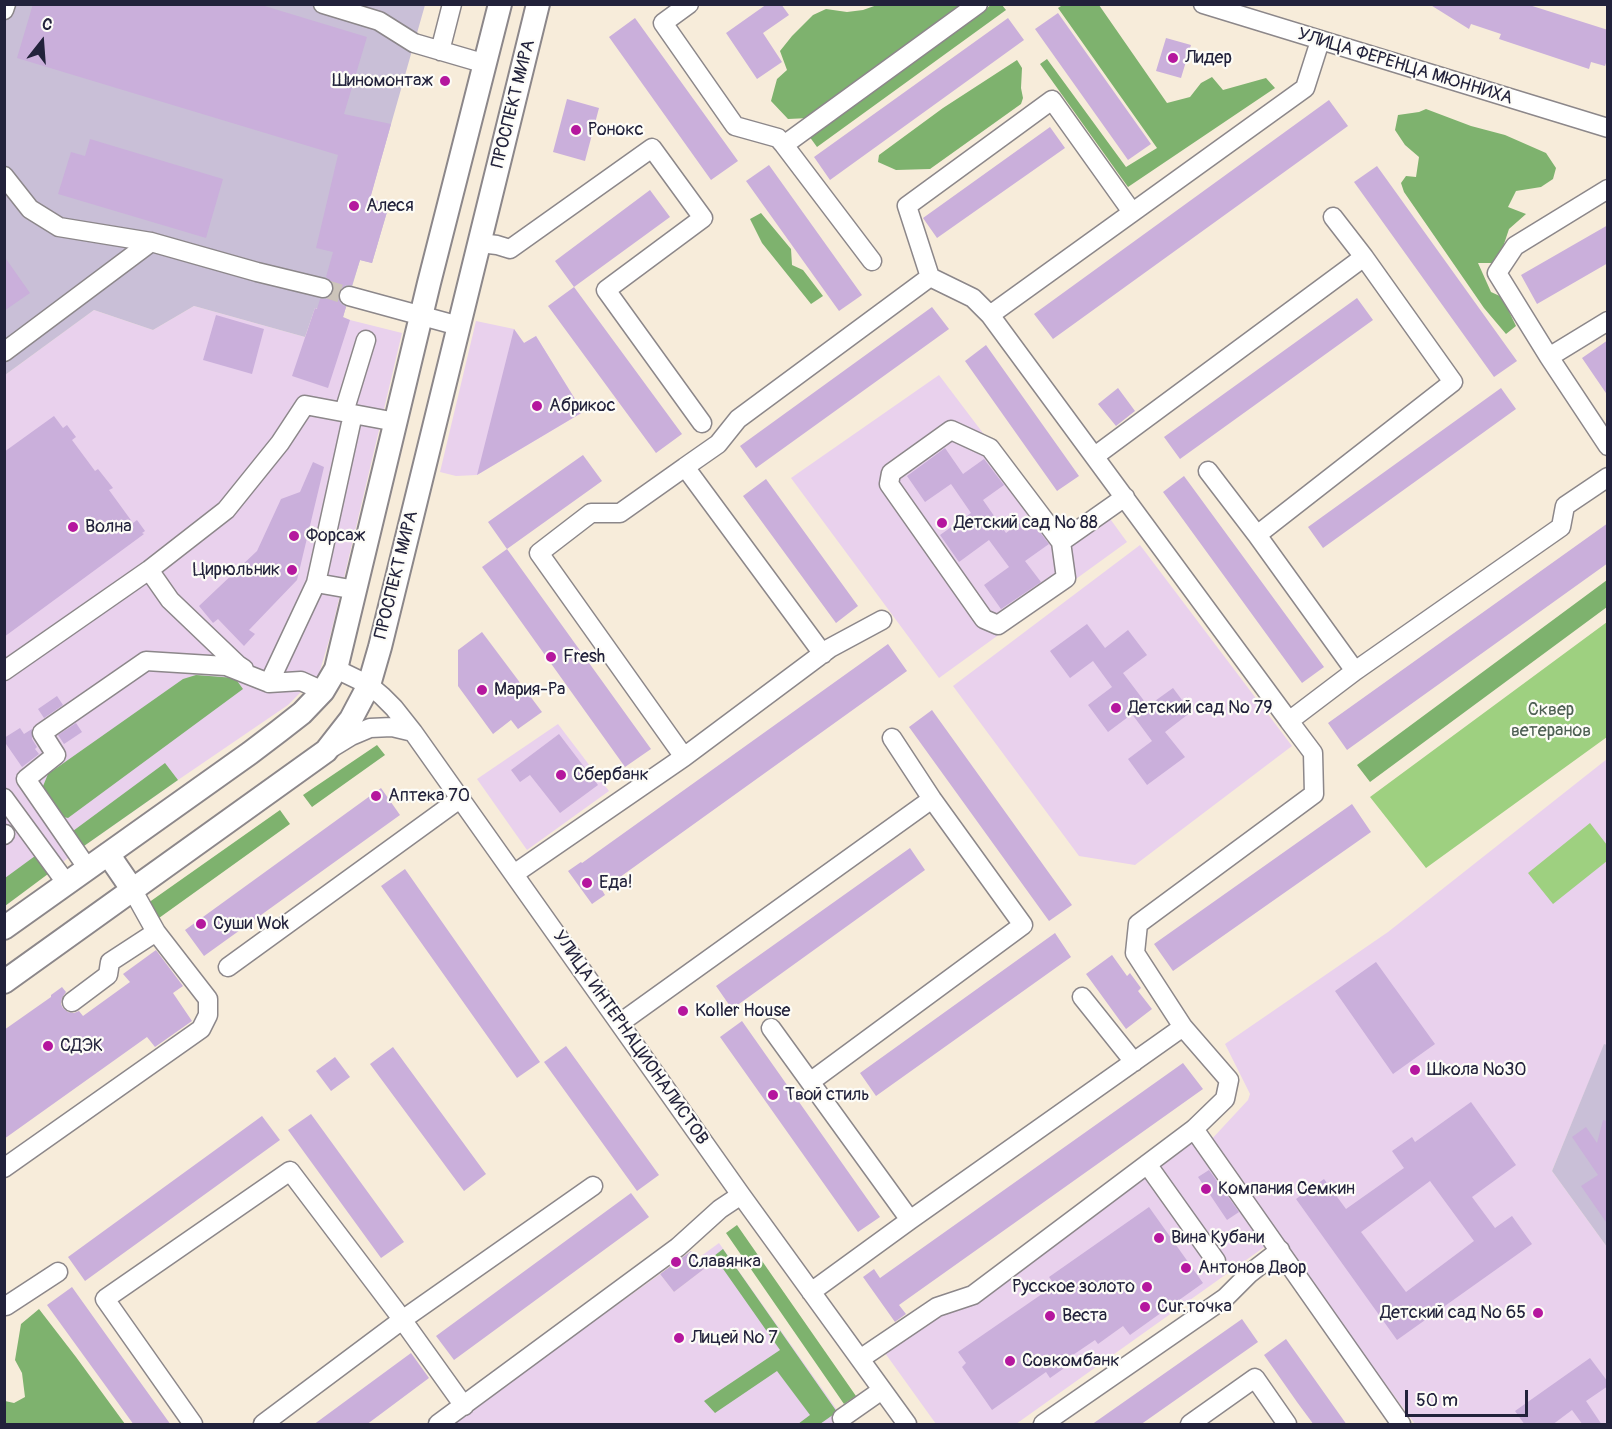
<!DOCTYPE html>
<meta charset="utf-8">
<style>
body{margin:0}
#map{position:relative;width:1612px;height:1429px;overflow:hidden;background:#f7ecda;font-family:Pangolin,sans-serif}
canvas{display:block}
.frame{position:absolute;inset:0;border:6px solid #22223b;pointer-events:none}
.north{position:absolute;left:12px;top:12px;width:60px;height:60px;-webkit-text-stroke:4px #fdfcf7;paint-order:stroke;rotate:17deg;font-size:16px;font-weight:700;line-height:24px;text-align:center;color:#22223b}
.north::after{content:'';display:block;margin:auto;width:21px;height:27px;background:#22223b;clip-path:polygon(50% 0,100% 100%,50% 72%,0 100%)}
.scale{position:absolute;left:1405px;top:1390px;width:123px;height:27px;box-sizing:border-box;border:3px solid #22223b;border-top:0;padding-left:8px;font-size:18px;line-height:21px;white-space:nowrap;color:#22223b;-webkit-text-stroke:4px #fdfcf7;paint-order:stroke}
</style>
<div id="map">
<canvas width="1612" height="1429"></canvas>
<div class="frame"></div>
<div class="north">С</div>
<div class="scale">50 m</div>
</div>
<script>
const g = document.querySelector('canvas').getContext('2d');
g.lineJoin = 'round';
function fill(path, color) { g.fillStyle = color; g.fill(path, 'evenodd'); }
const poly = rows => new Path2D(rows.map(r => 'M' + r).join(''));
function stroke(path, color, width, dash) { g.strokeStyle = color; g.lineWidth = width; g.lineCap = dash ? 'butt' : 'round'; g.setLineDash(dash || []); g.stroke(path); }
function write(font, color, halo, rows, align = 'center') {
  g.font = font + ' Pangolin,sans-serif'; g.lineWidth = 4.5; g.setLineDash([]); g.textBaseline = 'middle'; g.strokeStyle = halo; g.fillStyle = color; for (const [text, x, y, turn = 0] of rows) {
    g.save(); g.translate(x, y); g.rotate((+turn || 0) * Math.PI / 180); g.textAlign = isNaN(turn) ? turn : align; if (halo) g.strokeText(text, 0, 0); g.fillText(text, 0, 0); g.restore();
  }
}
const built = poly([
 [194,306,305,337,315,308,350,320,402,333,330,637,319,674,288,705,178,780,84,846,5,906,5,375,94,310,153,330],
 [476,321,514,329,524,343,536,336,583,412,477,475,456,476,440,472],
 [939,375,1048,519,1069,528,1100,505,1127,542,939,678,791,478],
 [1140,545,1292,746,1135,865,1079,856,953,686],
 [558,724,609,791,527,850,477,779],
 [1607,759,1607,1045,1604,1045,1552,1171,1607,1247,1607,1424,1415,1424,1277,1238,1016,1424,936,1424,885,1353,1194,1117,1210,1141,1248,1100,1250,1094,1225,1044,1388,932],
 [719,1243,847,1424,451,1424,660,1274,674,1292,704,1269,697,1259]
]);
const industrial = poly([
 [5,5,425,5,370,198,389,205,372,263,360,260,343,317,315,308,305,337,194,306,153,330,94,310,5,375],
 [1604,1044,1607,1045,1607,1247,1552,1171]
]);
const green = poly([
 [1607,622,1607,737,1426,868,1370,797],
 [1590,823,1607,845,1607,861,1553,904,1528,873]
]);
const forest = poly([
 [1064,4,1099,5,1167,103,1190,97,1201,83,1212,77,1223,90,1266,78,1275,88,1128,187,1040,64,1047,59,1126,167,1157,148,1058,8],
 [877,5,976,5,809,118,788,119,771,101,777,79,787,70,780,51,792,36,813,15,826,9,847,12,863,10],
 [991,5,1002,5,1006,10,817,147,809,136],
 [1017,60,1022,68,1021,88,1023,98,1021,104,930,169,896,170,878,162,879,155,943,108],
 [1426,109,1471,126,1505,135,1546,153,1556,168,1553,179,1541,187,1516,191,1508,207,1526,214,1509,229,1502,250,1495,263,1478,263,1491,292,1502,297,1516,326,1506,334,1484,308,1404,192,1401,183,1406,176,1416,177,1419,157,1405,145,1395,130,1398,115,1419,112],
 [761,213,791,249,792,265,803,270,823,296,811,304,762,243,750,219],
 [1607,580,1607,607,1370,782,1357,765],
 [196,675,235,678,243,689,68,818,58,816,41,791,48,774,183,679],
 [377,745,385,755,312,807,303,795],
 [165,763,178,780,84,846,73,831],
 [280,810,290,824,159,918,148,903],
 [35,856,48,874,5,906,5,878],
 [737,1225,856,1396,844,1404,726,1233],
 [723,1249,837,1412,820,1424,798,1424,810,1415,777,1371,715,1413,704,1401,780,1350,714,1256],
 [39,1309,76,1357,125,1424,5,1424,5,1401,14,1403,25,1397,22,1373,15,1360,21,1324]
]);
const building = poly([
 [33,4,258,4,367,37,344,114,391,124,370,199,389,205,372,263,360,260,352,285,346,285,342,288,338,292,338,299,341,304,346,307,343,317,350,320,328,388,292,376,315,308,317,309,320,299,326,299,331,296,334,290,334,284,330,280,326,277,333,252,316,248,338,155,17,58],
 [767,4,781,4,789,15,763,33,782,62,757,79,726,33],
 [1429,4,1526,4,1608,30,1608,57,1605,66,1591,62,1589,69,1499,39,1501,34,1471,24,1469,29],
 [1058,13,1151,144,1128,160,1035,29],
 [635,18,738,161,711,180,609,37],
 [1008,18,1024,40,830,180,814,157],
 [1166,38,1191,45,1181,78,1156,71],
 [567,99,599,108,585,161,553,152],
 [1329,100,1348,126,1053,339,1034,314],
 [1050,127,1065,148,937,238,923,218],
 [90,139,223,179,206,238,58,194,71,152,85,156],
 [769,165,862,295,839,311,746,181],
 [1377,166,1517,361,1494,377,1354,182],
 [650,190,670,217,574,287,555,261],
 [1608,225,1608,263,1537,304,1521,275],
 [4,256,30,293,4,311],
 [574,287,682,434,656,453,548,306],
 [1357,298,1373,320,1180,459,1164,437],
 [932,307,949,329,756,468,740,446],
 [216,315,264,329,252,374,203,360],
 [514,329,524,343,536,336,583,412,477,475],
 [1608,340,1608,396,1582,358],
 [986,345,1079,476,1057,491,965,361],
 [1118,388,1135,411,1116,426,1098,404],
 [1501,388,1516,409,1323,548,1308,527],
 [54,416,63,428,67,425,76,437,72,440,95,471,98,469,113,488,109,490,133,523,137,520,145,531,142,533,144,534,4,637,4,452],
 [945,448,963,474,984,459,1004,485,983,500,1006,533,1028,517,1049,544,1025,561,1041,582,1001,609,984,585,1009,567,989,540,959,562,940,535,971,513,951,484,925,502,907,476],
 [583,455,602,481,507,549,488,522],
 [313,462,324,467,297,580,249,630,255,634,244,646,218,619,213,623,199,606,257,551,281,499,300,492],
 [1184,476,1324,667,1302,683,1163,492],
 [766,479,858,606,836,623,743,496],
 [1608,523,1608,563,1347,750,1328,723],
 [507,549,651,749,625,767,482,567],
 [1087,624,1105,648,1128,630,1147,655,1123,673,1148,706,1173,688,1191,712,1165,732,1185,757,1147,785,1128,759,1152,741,1132,714,1108,732,1088,705,1112,687,1093,661,1070,678,1050,651],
 [482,632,542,712,518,729,511,720,493,734,458,686,458,650],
 [888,644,907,671,602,890,605,895,592,904,568,871,581,862,582,863],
 [57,696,63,705,44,718,38,709],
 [932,710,1072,905,1049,921,909,727],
 [76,723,82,732,64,744,58,735],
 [20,728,24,734,32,729,32,739,37,747,35,749,39,754,22,767,4,741,4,738],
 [559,734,598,785,560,813,530,775,520,782,511,770],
 [381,788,400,815,204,956,185,930],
 [1352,804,1371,832,1173,971,1154,944],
 [910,848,925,870,732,1009,716,986],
 [405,869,540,1062,517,1078,381,886],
 [1055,933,1071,957,876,1096,860,1073],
 [156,950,183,986,173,993,192,1021,155,1047,147,1037,4,1139,4,1030,51,997,51,995,62,987,66,992,62,998,61,1004,63,1008,68,1012,74,1013,79,1011,83,1016,130,982,123,974],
 [1112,955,1127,976,1130,973,1141,988,1138,991,1152,1009,1126,1029,1086,974],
 [1376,962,1435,1044,1393,1074,1335,991],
 [742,1021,880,1217,858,1232,720,1037],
 [566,1046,659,1175,637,1191,544,1062],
 [393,1047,486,1174,464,1191,370,1064],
 [335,1057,350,1077,331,1091,316,1071],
 [1183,1063,1203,1089,899,1305,906,1314,895,1322,863,1277,874,1269,880,1278],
 [1471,1102,1516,1165,1472,1197,1495,1228,1512,1216,1532,1244,1397,1340,1296,1199,1324,1179,1346,1209,1404,1168,1392,1151,1412,1137,1415,1142],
 [1430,1181,1474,1241,1406,1292,1361,1232],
 [311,1114,404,1242,381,1258,288,1130],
 [262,1116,280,1140,85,1281,68,1257],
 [1603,1120,1608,1121,1608,1225,1581,1186,1598,1175,1572,1137,1586,1127,1597,1143],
 [1209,1170,1239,1212,1227,1220,1198,1177],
 [631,1193,649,1217,454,1360,436,1336],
 [1149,1207,1203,1283,1130,1335,1123,1326,1098,1344,1095,1340,1067,1359,1070,1364,1050,1378,1046,1372,992,1410,962,1367,966,1363,958,1352,1055,1285,1049,1277],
 [691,1251,704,1269,674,1292,660,1274],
 [72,1287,107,1336,171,1425,134,1425,47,1305],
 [1242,1319,1258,1342,1140,1425,1091,1425],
 [1286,1339,1347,1425,1314,1425,1297,1402,1264,1355],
 [411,1353,429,1378,366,1425,313,1425],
 [1590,1358,1608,1382,1608,1386,1586,1401,1602,1425,1583,1425,1572,1410,1552,1425,1525,1425,1515,1411]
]);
const minorTunnel = poly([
 [323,288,349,296]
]);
const minor = poly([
 [323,4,379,21,414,43,486,64],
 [689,4,663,23,735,126,778,138,784,145],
 [1203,4,1608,128],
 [4,10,6,4],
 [440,51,452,4],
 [4,176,30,209,59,227,151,242,257,272,323,288],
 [1608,189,1515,246,1497,273,1549,357,1608,446],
 [480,243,497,245,510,249,652,148,703,218,606,290,702,423],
 [872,261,784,145,978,4],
 [930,277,907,206,1052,100,1132,212],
 [349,296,459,326],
 [990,315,1289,721],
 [4,352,151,242],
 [1549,357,1608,321],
 [344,412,366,340],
 [1095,456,1364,257],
 [1208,471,1257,535],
 [1061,542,1066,578,998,625,984,619,889,484,891,473,951,430,990,448,1061,542,1125,497],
 [149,570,170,600,238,665,244,669],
 [316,583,353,414],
 [823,654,685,467,718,444,738,419,930,277,973,298,990,315,1305,88,1320,41],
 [336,669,369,685,382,696,394,708,413,732,741,1195,907,1424],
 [4,671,149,570,226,510,280,443,305,405,396,422],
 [1355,671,1561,527,1565,506,1608,477],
 [269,683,316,583,356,590],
 [333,747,351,736,370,728,392,727,413,732],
 [684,757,539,553,591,513,620,513,685,467],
 [4,798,67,884],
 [4,835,5,834],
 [88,869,26,779,56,755,42,733,146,661,226,666,269,683,301,681,323,691],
 [514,874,684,757,830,648,882,620],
 [228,967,461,798],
 [1082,997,1134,1062],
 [72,1002,108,975,110,962,156,932],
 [620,1023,932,799],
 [771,1028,910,1220],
 [810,1082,1023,925,932,799,892,738],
 [1194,1129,1401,1424],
 [1147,1164,1216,1261],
 [4,1168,201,1029,208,1015,208,999,156,932,132,889],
 [811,1292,910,1220,1183,1027],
 [6,1306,58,1272],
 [860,1359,937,1307,973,1295,1194,1129,1225,1099,1229,1080,1183,1027,1135,953,1138,924,1314,794,1313,753,1289,721,1355,671,1257,535,1453,382,1364,257,1333,217],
 [842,1418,882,1390],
 [193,1424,105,1299,290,1171,396,1311,464,1406],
 [263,1424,402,1320,593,1186],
 [438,1424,678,1247,720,1209,741,1195],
 [1043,1424,1225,1298,1249,1274,1280,1250],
 [1190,1424,1255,1378,1287,1424]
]);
const major = poly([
 [108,854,132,889],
 [4,928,250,753,279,731,302,713,323,691,336,669,429,283,500,4],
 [4,982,326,751,351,719,369,685,380,647,538,4]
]);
const markers = [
 [1173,58,6,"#b5179e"],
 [445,81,6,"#b5179e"],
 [576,130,6,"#b5179e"],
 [354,206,6,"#b5179e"],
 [537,406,6,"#b5179e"],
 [942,523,6,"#b5179e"],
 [73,527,6,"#b5179e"],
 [294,536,6,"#b5179e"],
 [292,570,6,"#b5179e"],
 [551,657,6,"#b5179e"],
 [482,690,6,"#b5179e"],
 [1116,708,6,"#b5179e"],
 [561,775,6,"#b5179e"],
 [376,796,6,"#b5179e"],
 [587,883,6,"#b5179e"],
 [201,924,6,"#b5179e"],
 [683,1011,6,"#b5179e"],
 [48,1046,6,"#b5179e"],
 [1415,1070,6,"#b5179e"],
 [773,1095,6,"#b5179e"],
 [1206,1189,6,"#b5179e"],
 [1159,1238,6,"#b5179e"],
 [676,1262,6,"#b5179e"],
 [1186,1268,6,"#b5179e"],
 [1147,1287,6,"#b5179e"],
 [1145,1307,6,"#b5179e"],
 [1538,1313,6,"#b5179e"],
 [1050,1316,6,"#b5179e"],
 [679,1338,6,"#b5179e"],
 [1010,1361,6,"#b5179e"]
];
const poiNames = [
 ["Лидер",1185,58],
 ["Шиномонтаж",433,81,"right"],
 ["Ронокс",588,130],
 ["Алеся",366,206],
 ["Абрикос",549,406],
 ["Детский сад № 88",954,523],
 ["Волна",85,527],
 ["Форсаж",306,536],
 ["Цирюльник",280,570,"right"],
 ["Fresh",563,657],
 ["Мария-Ра",494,690],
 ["Детский сад № 79",1128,708],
 ["Сбербанк",573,775],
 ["Аптека 70",388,796],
 ["Еда!",599,883],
 ["Суши Wok",213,924],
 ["Koller House",695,1011],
 ["СДЭК",60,1046],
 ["Школа №30",1427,1070],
 ["Твой стиль",785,1095],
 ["Компания Семкин",1218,1189],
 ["Вина Кубани",1171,1238],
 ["Славянка",688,1262],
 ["Антонов Двор",1198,1268],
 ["Русское золото",1135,1287,"right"],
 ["Cur.точка",1157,1307],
 ["Детский сад № 65",1526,1313,"right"],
 ["Веста",1062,1316],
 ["Лицей № 7",691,1338],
 ["Совкомбанк",1022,1361]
];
const streetNames = [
 ["УЛИЦА ФЕРЕНЦА МЮННИХА",1405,67,17],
 ["ПРОСПЕКТ МИРА",514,104,-76],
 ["ПРОСПЕКТ МИРА",397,575,-76],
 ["УЛИЦА ИНТЕРНАЦИОНАЛИСТОВ",630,1038,55]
];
const parkNames = [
 ["Сквер",1551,710],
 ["ветеранов",1551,731]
];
fill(built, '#e9d1ed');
fill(industrial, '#c9bfd7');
fill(green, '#9ed080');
fill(forest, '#7eb26e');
fill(building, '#caafdb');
stroke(minorTunnel, '#ccc4ba', 18, [18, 9]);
stroke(minor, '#8c878a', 21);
stroke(major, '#8c878a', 26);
stroke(minor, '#fff', 18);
stroke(major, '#fff', 22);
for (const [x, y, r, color] of markers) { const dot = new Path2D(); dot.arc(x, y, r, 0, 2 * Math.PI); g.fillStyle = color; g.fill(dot); stroke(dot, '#fdfcf7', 2); }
write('18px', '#22223b', '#fdfcf7', poiNames, 'left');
write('18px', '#22223b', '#fdfcf7', streetNames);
write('18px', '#4d5f53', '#fdfcf7', parkNames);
</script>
